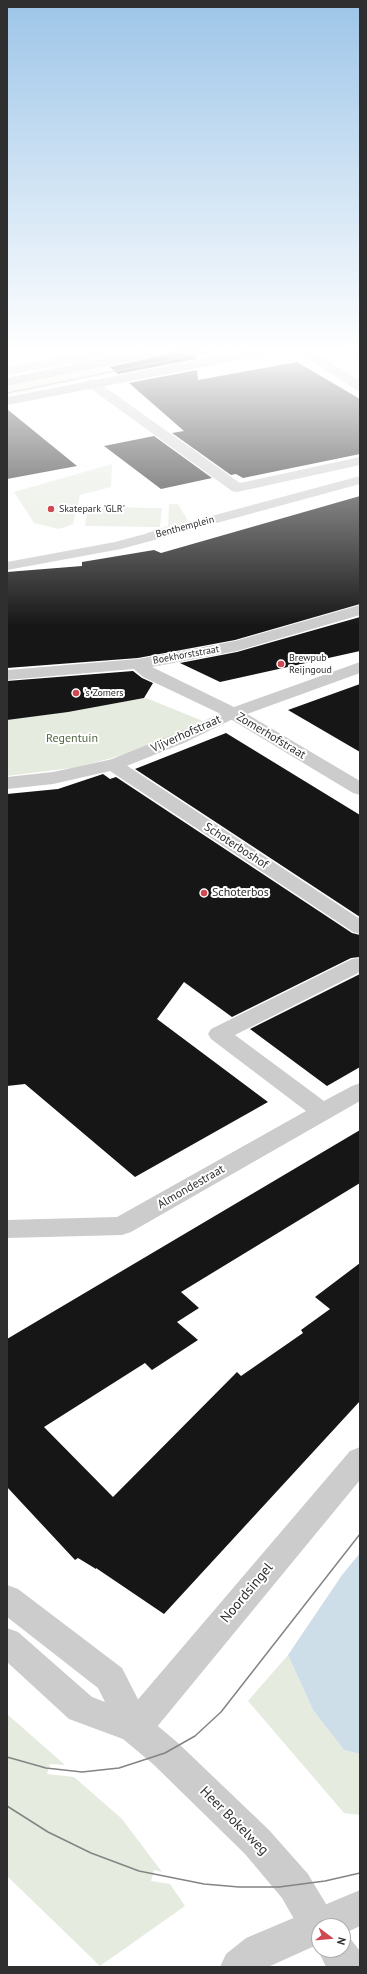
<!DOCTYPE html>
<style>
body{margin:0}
#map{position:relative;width:367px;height:1974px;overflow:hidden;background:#fff;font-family:"PT Sans",sans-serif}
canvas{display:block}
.frame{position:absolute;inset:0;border:8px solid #2f2f2f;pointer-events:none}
.north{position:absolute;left:311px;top:1918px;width:40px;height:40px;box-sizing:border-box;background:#fff;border:1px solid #acacac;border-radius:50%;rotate:106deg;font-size:11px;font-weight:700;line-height:16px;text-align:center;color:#2f2f2f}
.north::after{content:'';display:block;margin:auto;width:14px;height:18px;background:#d04852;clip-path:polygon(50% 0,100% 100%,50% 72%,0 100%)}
</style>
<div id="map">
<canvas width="367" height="1974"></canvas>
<div class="frame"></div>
<div class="north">N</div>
</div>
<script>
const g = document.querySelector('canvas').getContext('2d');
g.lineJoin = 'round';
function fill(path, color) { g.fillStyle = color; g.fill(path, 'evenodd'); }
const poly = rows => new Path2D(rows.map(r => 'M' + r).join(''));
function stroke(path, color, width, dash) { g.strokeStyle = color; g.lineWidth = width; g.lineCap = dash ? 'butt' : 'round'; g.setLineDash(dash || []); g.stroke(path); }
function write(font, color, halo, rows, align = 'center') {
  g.font = font + ' "PT Sans",sans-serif'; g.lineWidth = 4; g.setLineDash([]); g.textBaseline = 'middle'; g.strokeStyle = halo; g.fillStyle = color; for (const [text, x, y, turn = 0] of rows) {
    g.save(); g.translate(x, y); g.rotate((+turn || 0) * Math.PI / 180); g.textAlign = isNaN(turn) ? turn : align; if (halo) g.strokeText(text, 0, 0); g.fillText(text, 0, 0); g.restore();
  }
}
const green = poly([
 [210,349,239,349,101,376,7,396,7,386,167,353,173,356],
 [112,464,111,487,80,495,73,524,59,529,34,523,14,492],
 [169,504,178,504,190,524,146,537,146,533,168,526],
 [88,507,162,508,160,527,85,526],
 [146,698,208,723,133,752,79,767,7,776,7,719],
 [288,1655,313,1710,344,1750,360,1754,360,1815,344,1813,248,1701],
 [7,1714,65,1765,50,1764,47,1774,74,1777,122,1819,162,1872,154,1870,151,1881,170,1884,185,1906,100,1966,7,1876]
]);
const water = poly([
 [360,1553,360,1754,344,1750,313,1710,288,1655,342,1575]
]);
const building = poly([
 [90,349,140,349,129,351],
 [176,349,195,349,196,359,118,374,110,367,169,354],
 [297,362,360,399,360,454,243,478,236,474,231,475,172,433,184,431,129,383,197,370,198,380],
 [7,409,77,466,7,479],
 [154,436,212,478,161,489,104,446],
 [360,496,360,604,235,640,138,658,7,668,7,572,82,566,82,562,154,550,161,553],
 [360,617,360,651,220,682,180,663,237,652],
 [133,671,142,678,153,683,144,698,68,712,7,720,7,681],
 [360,684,360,752,288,710],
 [226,733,360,815,360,917,135,769],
 [103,774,110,779,116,777,352,933,360,935,360,957,351,958,232,1017,184,982,157,1019,268,1102,135,1177,25,1084,7,1086,7,794,58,789],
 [360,974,360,1067,327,1086,250,1029],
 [360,1130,360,1183,181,1292,199,1308,177,1322,198,1340,152,1370,145,1363,44,1427,113,1497,237,1372,241,1376,303,1333,301,1330,330,1309,315,1297,360,1263,360,1401,164,1614,96,1568,96,1569,78,1558,75,1560,7,1487,7,1339]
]);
const pedestrian = poly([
 [343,349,357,349,360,351,360,359,343,349],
 [360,476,360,484,121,549,7,570,7,562,115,542,360,476],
 [233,708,239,710,241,713,239,716,184,743,119,769,113,770,107,769,105,765,107,761,172,735,233,708]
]);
const minor = poly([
 [294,349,309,349,360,381,360,391,356,390,294,349],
 [93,352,130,353,136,357,130,361,93,360,7,375,7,367,93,352],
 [91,379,95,380,240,483,360,457,360,465,237,492,232,491,87,386,85,383,87,380,91,379],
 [360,605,360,615,237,651,152,667,234,707,360,662,360,673,247,714,360,781,360,795,353,793,227,717,143,677,134,669,7,680,7,670,138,659,235,641,360,605],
 [113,759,120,761,360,919,360,934,353,932,110,771,53,784,7,789,7,777,53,772,113,759],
 [360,958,360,972,235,1035,324,1101,352,1086,360,1083,360,1101,131,1232,122,1235,7,1238,7,1220,117,1217,306,1111,211,1039,208,1034,211,1029,352,959,360,958],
 [360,1447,360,1480,147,1739,135,1743,123,1739,118,1728,123,1717,350,1451,360,1447],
 [360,1890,360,1926,343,1934,343,1926,319,1926,319,1944,268,1967,220,1967,226,1954,246,1938,360,1890]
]);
const tertiary = poly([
 [7,1585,18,1589,122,1668,147,1717,177,1742,269,1830,308,1874,332,1914,337,1926,319,1926,319,1945,306,1940,282,1898,245,1854,153,1764,123,1739,69,1719,7,1662,7,1628,18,1632,92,1697,105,1702,98,1688,7,1617,7,1585],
 [343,1934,349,1937,360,1951,360,1967,326,1967,318,1950,319,1947,319,1950,343,1950,343,1934]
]);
const secondary = poly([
 [149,349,175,349,169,353,7,386,7,378,149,349],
 [254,349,281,349,275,353,7,405,7,397,254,349]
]);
const tramFar1 = poly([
 [7,393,224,349]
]);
const tram = poly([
 [7,1757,46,1768,82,1772,119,1768,165,1753,195,1736,221,1712,360,1534],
 [7,1806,48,1832,91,1853,139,1871,204,1884,239,1887,279,1887,325,1881,360,1873]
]);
const markers = [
 [51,509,4,"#d04852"],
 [281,664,4,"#d04852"],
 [76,693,4,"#d04852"],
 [204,893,4,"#d04852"]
];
const farPoinames = [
 ["Skatepark 'GLR'",59,509],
 ["Brewpub",289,658],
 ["Reijngoud",289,670],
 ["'s Zomers",84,693]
];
const farStreetnames = [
 ["Benthemplein",185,527,-15],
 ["Boekhorststraat",186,655,-10]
];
const streetNames = [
 ["Vijverhofstraat",186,734,-24],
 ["Zomerhofstraat",271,736,31],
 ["Schoterboshof",236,846,33],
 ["Almondestraat",191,1187,-30]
];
const parkNames = [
 ["Regentuin",72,739]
];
const poiNames = [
 ["Schoterbos",212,893]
];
const nearStreetnames = [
 ["Noordsingel",247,1593,-50],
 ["Heer Bokelweg",234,1821,45]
];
fill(green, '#e5ebdf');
fill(water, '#cedee8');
fill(building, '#161616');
fill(pedestrian, '#ccc');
fill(minor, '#ccc');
fill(tertiary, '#ccc');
fill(secondary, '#b9b9b9');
stroke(tramFar1, '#848484', 1);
stroke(tram, '#848484', 1.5);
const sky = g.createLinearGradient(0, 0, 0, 626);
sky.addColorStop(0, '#9dc5e8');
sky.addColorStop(0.56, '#fff');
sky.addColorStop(1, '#ffffff00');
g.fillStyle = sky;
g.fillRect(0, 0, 367, 626);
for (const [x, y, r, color] of markers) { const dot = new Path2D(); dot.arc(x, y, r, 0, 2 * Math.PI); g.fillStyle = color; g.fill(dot); stroke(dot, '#fff', 1.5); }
write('10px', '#2f2f2f', '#fff', farPoinames, 'left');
write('10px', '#2f2f2f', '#fff', farStreetnames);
write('12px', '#2f2f2f', '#fff', streetNames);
write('12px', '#536642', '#fff', parkNames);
write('12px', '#2f2f2f', '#fff', poiNames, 'left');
write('14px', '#2f2f2f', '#fff', nearStreetnames);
</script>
